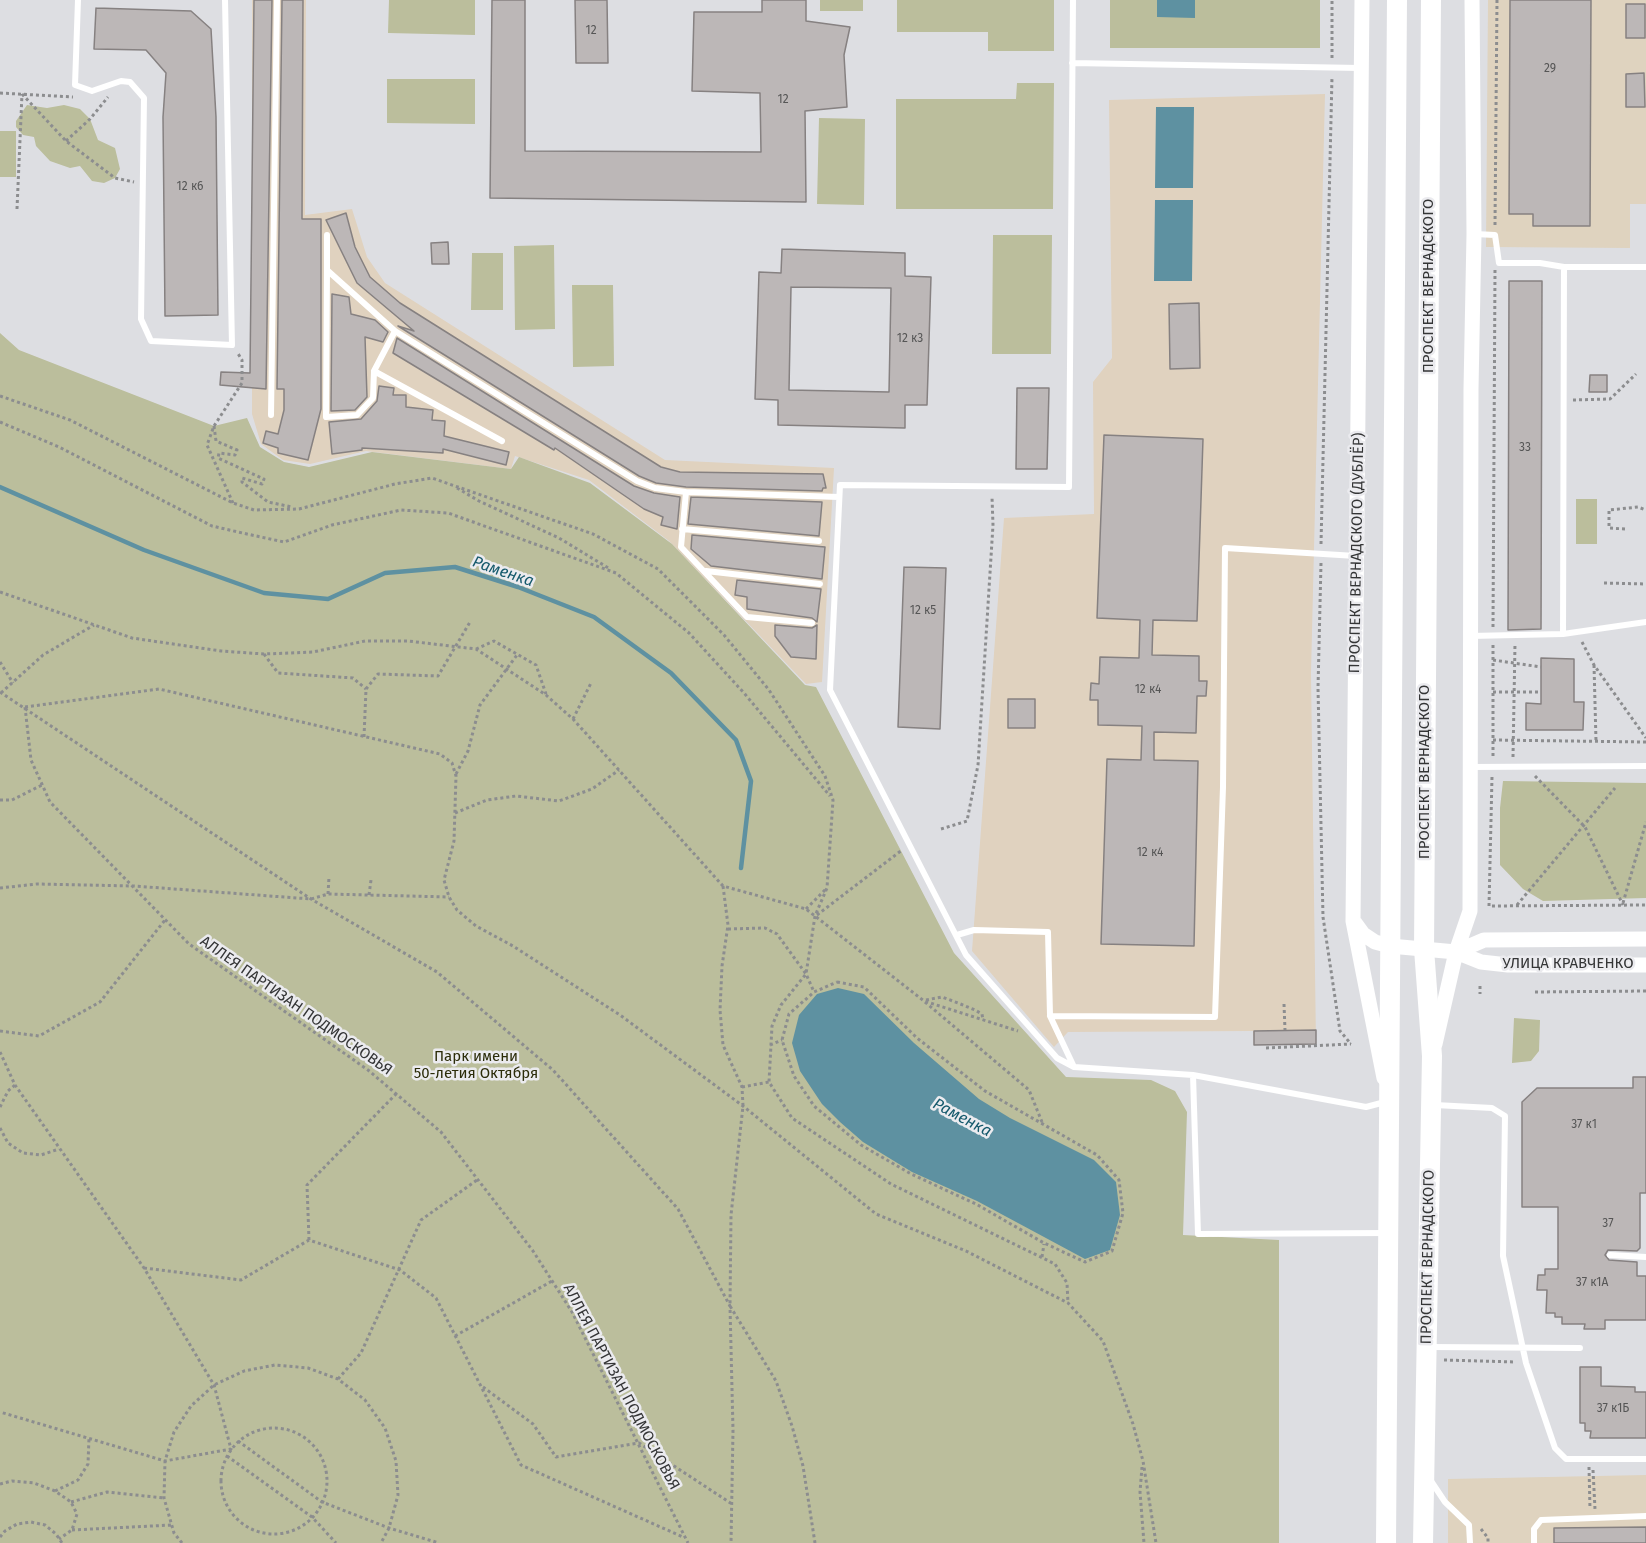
<!DOCTYPE html>
<meta charset="utf-8">
<style>
body{margin:0}
canvas{display:block;background:#dddee2}
</style>
<canvas width="1646" height="1543"></canvas>
<script>
const g = document.querySelector('canvas').getContext('2d');
g.lineJoin = 'round';
function fill(path, color) { g.fillStyle = color; g.fill(path, 'evenodd'); }
const poly = rows => new Path2D(rows.map(r => 'M' + r).join(''));
function stroke(path, color, width, dash) { g.strokeStyle = color; g.lineWidth = width; g.lineCap = dash ? 'butt' : 'round'; g.setLineDash(dash || []); g.stroke(path); }
function write(font, color, halo, rows, align = 'center') {
  g.font = font + ' "Fira Sans",sans-serif'; g.lineWidth = 5; g.setLineDash([]); g.textBaseline = 'middle'; g.strokeStyle = halo; g.fillStyle = color; for (const [text, x, y, turn = 0] of rows) {
    g.save(); g.translate(x, y); g.rotate((+turn || 0) * Math.PI / 180); g.textAlign = isNaN(turn) ? turn : align; if (halo) g.strokeText(text, 0, 0); g.fillText(text, 0, 0); g.restore();
  }
}
const commercial = poly([
 [1488,0,1646,0,1646,204,1630,204,1630,248,1486,247],
 [1646,1475,1646,1543,1448,1543,1448,1479]
]);
const industrial = poly([
 [252,0,306,0,305,215,352,209,367,257,385,283,665,460,834,468,822,682,806,684,669,541,589,480,515,456,511,469,366,451,310,464,283,460,261,444,252,414],
 [1325,94,1311,673,1316,1044,1254,1045,1253,1031,1068,1032,1054,1047,972,951,1004,518,1094,514,1093,382,1112,358,1109,100]
]);
const green = poly([
 [389,0,475,0,475,35,388,33],
 [820,0,863,0,863,11,820,11],
 [897,0,1054,0,1054,51,988,51,988,32,897,32],
 [1110,0,1320,0,1320,48,1110,48],
 [387,79,475,79,475,124,387,123],
 [1017,83,1054,83,1053,209,896,209,896,99,1016,99],
 [27,105,47,108,64,105,80,109,90,119,98,140,115,148,120,169,115,178,104,183,92,181,80,166,70,168,50,161,36,146,34,137,23,135,16,127,16,121],
 [819,118,865,119,864,205,817,204],
 [0,131,16,131,16,177,0,177],
 [993,235,1052,235,1051,354,992,354],
 [554,245,555,329,515,330,514,246],
 [472,253,503,253,503,310,471,310],
 [572,285,613,285,614,366,573,367],
 [0,333,19,350,214,426,247,418,260,447,284,462,309,467,372,452,511,469,519,457,590,483,672,544,805,685,816,687,954,953,1066,1077,1151,1080,1175,1091,1187,1112,1183,1235,1279,1240,1279,1543,0,1543],
 [1576,499,1597,499,1597,544,1576,544],
 [1503,781,1646,783,1646,898,1543,901,1523,889,1500,865,1500,808],
 [1514,1018,1540,1020,1539,1051,1531,1061,1512,1063]
]);
const water = poly([
 [1157,0,1195,0,1195,18,1157,17],
 [1156,107,1194,107,1193,188,1155,188],
 [1155,200,1193,200,1192,281,1154,281],
 [838,988,864,994,914,1043,979,1099,1010,1118,1094,1160,1116,1182,1120,1215,1110,1250,1085,1259,977,1201,912,1172,863,1142,840,1122,822,1104,800,1071,792,1043,799,1015,817,994]
]);
const stream = poly([
 [0,487,144,550,264,593,328,599,385,573,455,567,518,587,594,617,671,673,736,740,751,781,741,868]
]);
const building = poly([
 [254,0,272,0,266,389,220,385,221,372,250,373,254,0],
 [282,0,303,0,302,219,321,219,321,409,308,460,278,453,278,448,263,443,266,431,278,434,284,410,284,389,277,389,282,0],
 [492,0,525,0,525,151,761,152,760,93,692,91,694,12,762,12,762,0,806,0,806,21,850,27,844,55,847,107,805,111,806,202,490,198,492,0],
 [575,0,607,0,608,63,576,63,575,0],
 [1510,0,1591,0,1590,226,1533,226,1533,214,1509,214,1510,0],
 [1626,4,1645,4,1645,38,1626,38,1626,4],
 [96,8,191,11,211,29,216,117,218,315,165,316,163,117,166,73,146,50,94,49,96,8],
 [1644,73,1645,107,1626,107,1626,74,1644,73],
 [346,213,355,247,370,277,400,303,661,467,680,472,823,474,826,488,823,488,822,491,686,487,656,483,639,476,398,326,414,331,357,283,326,220,346,213],
 [448,242,449,264,432,264,431,243,448,242],
 [782,249,905,253,905,276,931,277,927,405,905,405,905,428,778,425,778,400,755,399,759,272,781,273,782,249],
 [791,287,891,288,889,392,789,390,791,287],
 [1509,281,1542,281,1541,629,1508,630,1509,281],
 [332,294,349,297,351,314,375,320,388,332,383,342,365,337,367,397,355,410,331,411,332,294],
 [1199,303,1200,368,1170,369,1169,304,1199,303],
 [397,338,634,486,654,493,680,497,677,529,661,525,663,517,644,509,555,448,554,450,393,353,397,338],
 [1590,375,1607,375,1607,392,1589,392,1590,375],
 [379,386,394,388,393,395,406,395,406,407,433,410,432,420,445,421,444,436,509,452,506,465,443,449,443,453,362,448,362,450,332,454,329,422,361,419,377,401,379,386],
 [1017,388,1049,388,1047,469,1016,469,1017,388],
 [1104,435,1203,439,1197,621,1153,620,1152,655,1199,656,1199,681,1207,681,1206,696,1197,696,1196,733,1154,732,1154,760,1198,761,1194,946,1101,944,1107,759,1141,760,1142,726,1098,725,1098,700,1090,700,1091,683,1099,684,1100,657,1139,658,1140,620,1097,618,1104,435],
 [691,497,822,502,819,536,688,524,691,497],
 [692,535,825,547,822,579,711,566,691,549,692,535],
 [904,567,946,568,940,729,898,727,904,567],
 [737,580,821,589,817,622,812,618,747,609,747,597,735,595,737,580],
 [775,625,812,628,817,625,816,659,791,657,775,636,775,625],
 [1541,658,1574,659,1574,702,1584,702,1583,730,1526,730,1526,703,1541,704,1541,658],
 [1008,699,1035,699,1035,728,1008,728,1008,699],
 [1316,1030,1316,1044,1254,1045,1254,1031,1316,1030],
 [1633,1077,1646,1077,1646,1193,1640,1193,1640,1248,1637,1251,1608,1250,1605,1255,1609,1260,1637,1262,1637,1276,1646,1276,1646,1320,1605,1320,1605,1329,1584,1329,1585,1324,1562,1324,1562,1317,1555,1317,1555,1313,1546,1313,1547,1290,1537,1290,1538,1275,1545,1275,1545,1269,1558,1269,1558,1207,1522,1207,1522,1102,1537,1088,1633,1088,1633,1077],
 [1580,1367,1601,1367,1601,1386,1635,1387,1635,1392,1646,1392,1646,1438,1590,1438,1591,1431,1585,1431,1585,1423,1580,1423,1580,1367],
 [1646,1527,1646,1543,1554,1543,1554,1528,1646,1527]
]);
const path = poly([
 [1332,58,1332,0],
 [0,93,73,97],
 [22,94,66,141,115,178,134,182],
 [66,141,90,119,108,97],
 [17,209,22,94],
 [1495,225,1497,0],
 [0,396,70,420,233,503,254,510,299,509,395,484,432,478,593,534,658,569,724,635,769,690,825,776,833,800,827,888,815,916,806,974,781,1005,772,1026,769,1082],
 [1573,400,1610,399,1636,374],
 [0,422,59,447,212,526,247,534,284,542,332,525,401,510,448,513,616,573,689,633,744,693,830,796],
 [214,426,216,441,237,450,235,455,219,453,218,458,264,479,262,484,242,478,242,482,268,502,292,507],
 [457,488,479,501,559,538,610,569],
 [233,503,207,445,214,426,242,383,242,360,237,352],
 [1625,529,1609,528,1609,510,1638,507,1646,510],
 [1321,544,1332,77],
 [1321,563,1318,688,1323,917,1340,1031,1351,1044],
 [1604,583,1646,584],
 [0,592,132,638,221,651,264,654,313,652,365,641,408,641,476,649,546,695,573,719,723,886,806,909,924,1001,1018,1031],
 [1493,627,1495,270],
 [1582,642,1594,665,1646,738],
 [476,649,494,641,536,665,546,694],
 [264,654,278,673,353,678,366,689],
 [1493,660,1541,667],
 [0,662,13,683],
 [1594,665,1596,741],
 [0,692,311,899,437,972,553,1070,678,1209,730,1306,733,1430,731,1543],
 [1493,692,1541,692],
 [1,693,43,655,94,625],
 [25,707,159,689,440,754,452,763,456,776,454,841,444,880,449,897,457,910,476,926,513,946,620,1015,743,1106,876,1214,966,1251,1068,1303,1103,1341,1133,1424,1143,1461,1156,1543],
 [25,707,31,760,50,802,189,944,368,1070,441,1132,533,1251,572,1312,688,1543],
 [573,719,591,683],
 [364,737,366,689,378,674,438,676,470,622],
 [1493,740,1646,742],
 [1493,756,1493,645],
 [1513,757,1515,644],
 [456,774,468,751,480,705,517,655],
 [1535,776,1585,827,1623,905],
 [1492,777,1489,906,1646,905],
 [0,800,12,800,42,785],
 [455,813,487,800,516,796,559,801,592,789,619,770],
 [941,829,967,821,978,765,993,525,992,497],
 [723,886,728,925,722,966,720,1010,723,1045,742,1087,743,1106,731,1215,730,1306,776,1381,792,1426,803,1466,815,1543],
 [0,888,37,884,134,886,311,899,328,894,449,897],
 [328,894,329,877],
 [369,895,371,880],
 [1623,903,1646,822],
 [1517,905,1615,788],
 [806,909,826,889],
 [817,915,902,850],
 [728,929,765,928,777,934,806,974,814,992],
 [837,982,864,987,917,1038,985,1091,1097,1155,1119,1180,1123,1213,1112,1251,1085,1262,1044,1243,976,1204,911,1174,861,1145,814,1106,794,1076,782,1040,789,1014,814,992,837,982],
 [1480,986,1480,994],
 [1535,992,1646,991],
 [926,1000,942,997,958,1003,975,1010,982,1014,983,1020],
 [925,1002,1029,1090,1042,1122],
 [1284,1004,1285,1030],
 [0,1031,39,1036,100,1002,165,920],
 [770,1045,782,1040],
 [1266,1048,1351,1044],
 [0,1052,15,1085,144,1268,214,1385,231,1449,165,1461,0,1412],
 [742,1087,769,1082,792,1118,891,1184,1055,1264,1067,1283,1068,1303],
 [0,1107,8,1091,15,1085],
 [0,1128,8,1143,23,1153,41,1155,59,1149],
 [309,1240,307,1185,397,1093],
 [1042,1257,1044,1244],
 [144,1268,241,1280,309,1240,400,1270,436,1298,521,1465,683,1537],
 [455,1336,552,1281],
 [1444,1360,1515,1362],
 [338,1379,361,1353,421,1220,477,1180],
 [483,1387,533,1424,556,1457,639,1443,732,1504],
 '221 1481a53 53 0 1 1 106 0a53 53 0 1 1-106 0Z',
 [238,1441,322,1502,389,1528,439,1543],
 [227,1456,312,1517,336,1543],
 [1142,1467,1140,1492,1144,1543],
 [1589,1467,1590,1509],
 [1593,1470,1595,1509],
 [0,1484,12,1481,34,1483,55,1491,71,1502,77,1514,72,1530,59,1539],
 [55,1491,78,1480,88,1464,89,1438],
 [71,1502,107,1492,164,1498],
 [1481,1529,1488,1538,1488,1543],
 [72,1530,172,1525],
 [0,1537,5,1531,17,1524,31,1522,45,1525,56,1534,62,1543],
 [182,1543,174,1533,164,1498,165,1461,174,1432,191,1406,214,1385,244,1371,275,1365,308,1368,338,1379,365,1400,385,1428,396,1461,398,1495,389,1528,381,1543]
]);
const service = poly([
 [78,0,75,85,92,91,121,81,130,82,144,98,141,319,151,341,232,345,225,0],
 [1073,0,1069,487,840,485,830,690,966,955,1057,1058,1074,1067,1193,1075,1366,1107,1385,1102],
 [1072,63,1360,68],
 [1475,234,1495,235,1499,263,1540,263,1564,267,1563,634],
 [1564,267,1646,267],
 [327,270,327,235],
 [395,331,374,371,502,441],
 [374,371,373,398,357,415,326,417,327,270,395,331,637,481,655,488,686,492,839,497],
 [271,415,277,0],
 [686,492,681,547,747,617,812,623],
 [682,529,819,541],
 [706,571,820,584],
 [1470,636,1563,634,1646,622],
 [1472,767,1646,766],
 [957,935,974,930,1048,932,1050,1016],
 [1074,1067,1050,1016,1215,1017,1223,787,1225,548,1356,556],
 [1193,1075,1198,1234,1387,1233],
 [1435,1105,1492,1108,1505,1116,1503,1256,1526,1363,1555,1448,1566,1459,1646,1459],
 [1610,1255,1646,1257],
 [1430,1347,1580,1348],
 [1429,1478,1445,1502,1469,1525,1470,1543],
 [1534,1543,1534,1529,1541,1520,1646,1516]
]);
const tertiary = poly([
 [1362,0,1353,921,1384,1078],
 [1355,923,1363,934,1375,942,1390,946,1456,952,1481,962,1508,965,1646,965],
 [1456,952,1484,940,1646,939],
 [1435,1044,1456,952,1470,911,1471,389,1474,234,1472,0]
]);
const primary = poly([
 [1386,1543,1397,0],
 [1423,1543,1432,1056,1424,949,1431,0]
]);
const numberNames = [
 ["12",591,31],
 ["29",1550,69],
 ["12",783,100],
 ["12 к6",190,187],
 ["12 к3",910,339],
 ["33",1525,448],
 ["12 к5",923,611],
 ["12 к4",1148,690],
 ["12 к4",1150,853],
 ["37 к1",1584,1125],
 ["37",1608,1224],
 ["37 к1А",1592,1283],
 ["37 к1Б",1613,1409]
];
const streetNames = [
 ["ПРОСПЕКТ ВЕРНАДСКОГО",1429,286,-90],
 ["ПРОСПЕКТ ВЕРНАДСКОГО (ДУБЛЁР)",1357,553,-89],
 ["ПРОСПЕКТ ВЕРНАДСКОГО",1425,772,-90],
 ["УЛИЦА КРАВЧЕНКО",1568,964],
 ["АЛЛЕЯ ПАРТИЗАН ПОДМОСКОВЬЯ",296,1006,35],
 ["ПРОСПЕКТ ВЕРНАДСКОГО",1428,1257,-89],
 ["АЛЛЕЯ ПАРТИЗАН ПОДМОСКОВЬЯ",621,1387,62]
];
const parkNames = [
 ["Парк имени",476,1057],
 ["50-летия Октября",476,1074]
];
const waterNames = [
 ["Раменка",503,572,19],
 ["Раменка",962,1118,28]
];
fill(commercial, '#dfd3bf');
fill(industrial, '#e0d2bf');
fill(green, '#bbbe9c');
fill(water, '#5e91a1');
stroke(stream, '#5e91a1', 4.5);
fill(building, '#bcb7b7');
stroke(building, '#868181', 1.5);
stroke(path, '#8c8d8f', 3, [3, 3]);
stroke(service, '#fff', 6);
stroke(tertiary, '#fff', 15);
stroke(primary, '#fff', 20);
write('12px', '#565656', null, numberNames);
write('15px', '#343536', '#ebebef', streetNames);
write('15px', '#2b2c09', '#ebebef', parkNames);
write('italic 16px', '#15596c', '#ebebef', waterNames);
</script>
